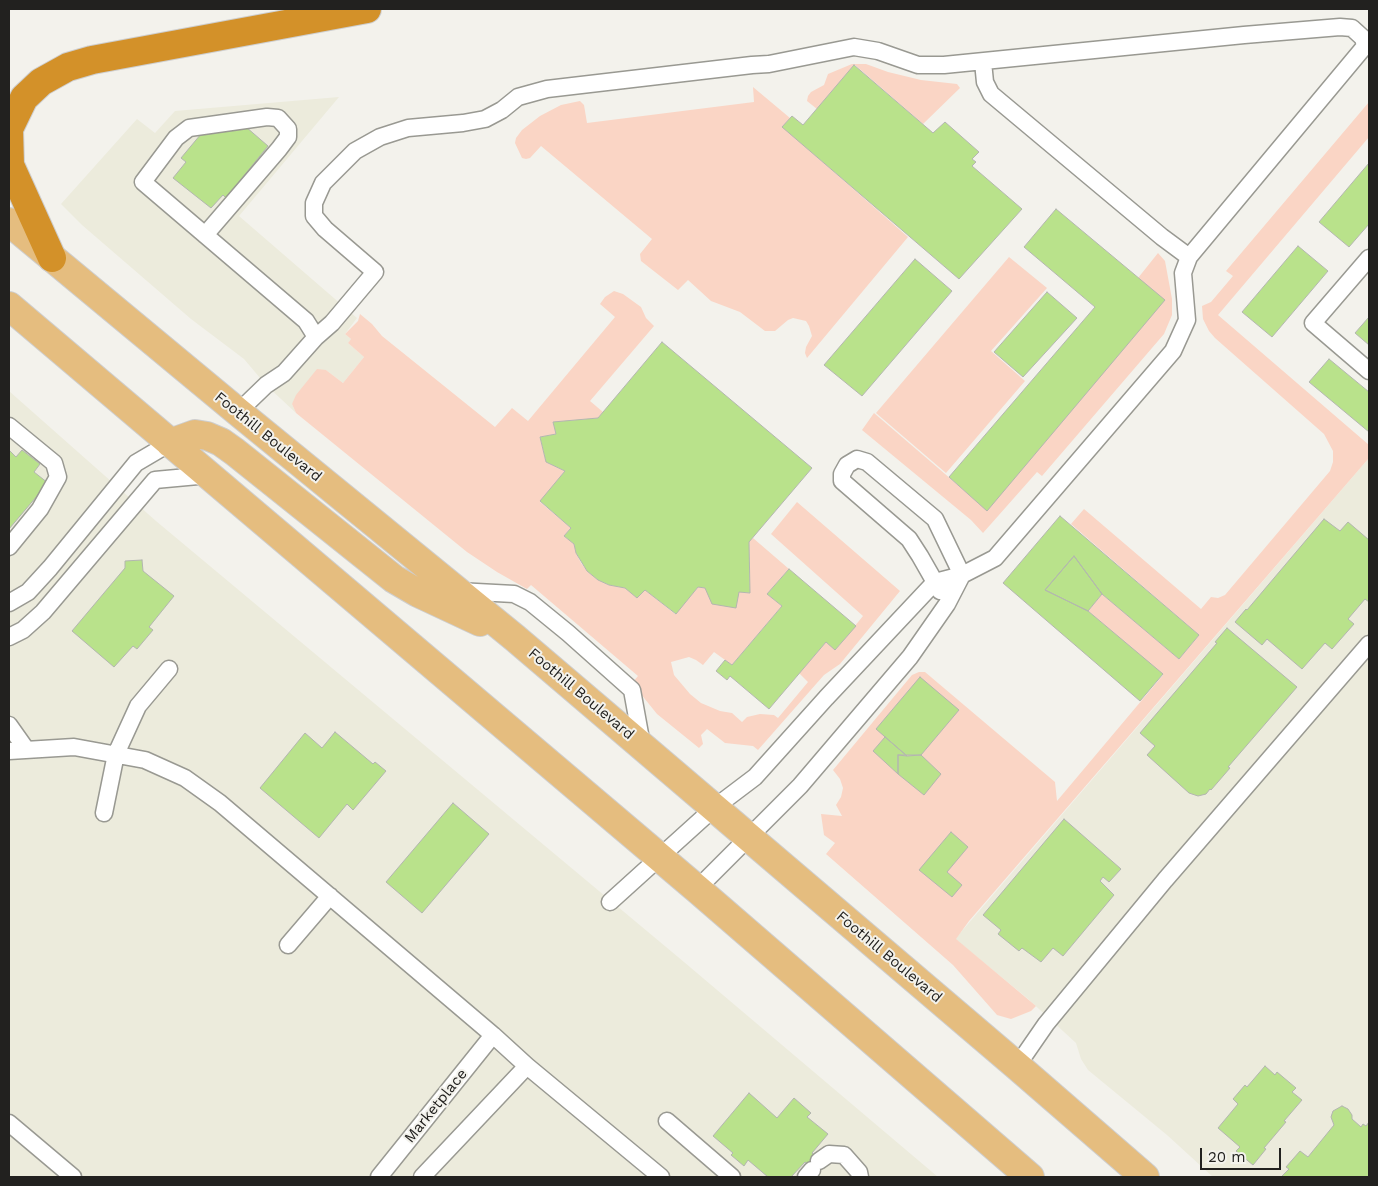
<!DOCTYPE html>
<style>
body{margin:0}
#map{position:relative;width:1378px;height:1186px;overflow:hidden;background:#f3f2ec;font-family:"Work Sans",sans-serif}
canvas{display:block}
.frame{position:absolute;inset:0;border:10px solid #22211f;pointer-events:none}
.scale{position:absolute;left:1200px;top:1148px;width:81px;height:22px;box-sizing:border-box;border:2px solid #22211f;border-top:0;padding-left:6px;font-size:15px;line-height:18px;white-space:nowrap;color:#22211f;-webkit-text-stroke:4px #f3f2ec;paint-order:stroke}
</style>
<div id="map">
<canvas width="1378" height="1186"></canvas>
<div class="frame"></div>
<div class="scale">20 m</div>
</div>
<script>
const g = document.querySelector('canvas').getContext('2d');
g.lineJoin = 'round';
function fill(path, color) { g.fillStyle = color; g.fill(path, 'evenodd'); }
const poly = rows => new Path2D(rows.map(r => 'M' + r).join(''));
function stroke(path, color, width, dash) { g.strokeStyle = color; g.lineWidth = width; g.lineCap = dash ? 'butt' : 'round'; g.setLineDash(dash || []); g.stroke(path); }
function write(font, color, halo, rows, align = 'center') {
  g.font = font + ' "Work Sans",sans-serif'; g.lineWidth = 4; g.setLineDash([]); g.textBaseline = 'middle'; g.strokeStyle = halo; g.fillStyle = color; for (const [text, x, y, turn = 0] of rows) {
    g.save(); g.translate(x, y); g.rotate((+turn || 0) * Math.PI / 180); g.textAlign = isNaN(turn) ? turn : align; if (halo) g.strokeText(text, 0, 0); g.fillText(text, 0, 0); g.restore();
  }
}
const built = poly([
 [339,97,239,216,357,318,345,334,351,339,348,343,364,357,343,383,326,370,292,404,296,413,266,385,244,359,191,319,82,225,61,204,137,119,155,133,175,111],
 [9,391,156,521,684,962,938,1177,9,1177],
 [1369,458,1369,1177,1213,1177,1167,1135,1088,1070,1081,1059,1076,1043,1027,998,955,939]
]);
const green = poly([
 [852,64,866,64,888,72,921,80,957,84,960,88,923,124,855,65,817,109,807,101,808,96,811,92,824,85,828,74],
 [753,87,790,118,783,127,908,237,807,358,805,353,806,347,812,336,809,326,806,321,793,318,788,320,775,331,765,331,740,312,711,301,688,280,678,290,641,261,640,254,652,239,541,146,530,158,526,159,522,158,515,143,516,138,522,130,540,116,561,105,580,101,584,105,587,123,754,102],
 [1369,102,1369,137,1218,315,1369,445,1369,458,969,921,956,939,1036,1006,1031,1011,1011,1019,997,1015,953,965,826,854,835,843,824,835,821,814,842,816,836,805,841,797,843,788,840,779,833,770,912,675,919,672,925,672,1055,782,1057,801,1163,675,1088,611,1102,594,1179,659,1199,635,1071,524,1084,509,1201,609,1211,597,1218,598,1225,595,1330,471,1333,462,1333,451,1324,434,1215,338,1209,331,1203,319,1202,306,1211,302,1233,276,1226,271],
 [1158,253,1165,261,1172,299,1172,315,1164,334,1042,476,1037,472,983,533,971,520,862,430,874,413,987,510,1138,278],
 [1009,257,1047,288,991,351,1025,381,946,473,876,413],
 [614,291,623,294,641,307,646,318,654,326,590,401,603,412,598,418,553,423,556,434,540,437,546,462,565,471,540,502,571,528,564,536,574,544,576,553,581,563,587,571,598,580,609,585,625,588,637,598,645,590,675,614,698,587,750,593,749,542,753,538,789,569,767,594,782,606,732,665,714,652,703,665,696,660,689,657,671,662,674,675,690,694,701,703,720,711,732,713,742,722,747,717,760,714,774,715,778,718,808,682,799,673,826,642,836,649,863,616,771,534,797,502,900,591,840,664,824,675,758,750,753,746,725,743,707,729,701,735,703,744,699,748,657,714,632,683,638,676,531,585,527,589,497,572,467,552,296,413,292,404,296,395,317,369,326,370,343,383,364,357,348,343,351,339,345,334,358,321,360,314,372,324,382,336,495,427,512,408,528,421,615,317,600,304,605,297]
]);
const building = poly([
 [854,65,933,133,945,122,979,152,972,159,976,162,972,166,1022,209,959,279,782,127,792,116,803,125,854,65],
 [246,127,268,146,226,198,223,195,211,208,173,178,186,162,181,158,201,134,246,127],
 [1369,163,1369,224,1349,247,1319,222,1369,163],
 [1056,209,1165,300,987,511,949,477,1095,307,1024,247,1056,209],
 [1298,246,1328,271,1272,337,1242,312,1298,246],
 [915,259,952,291,862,396,824,365,915,259],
 [1047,292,1077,318,1023,377,994,352,1047,292],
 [1369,317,1369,345,1355,333,1369,317],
 [662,342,812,468,749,542,750,593,739,592,736,608,712,604,705,588,698,587,676,614,645,590,637,598,625,588,609,585,598,580,587,571,576,553,574,544,564,536,571,528,540,501,565,471,546,462,540,437,556,434,553,422,598,418,662,342],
 [1329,359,1369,392,1369,432,1309,382,1329,359],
 [9,450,16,457,22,450,40,464,34,472,48,483,9,529,9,450],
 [1060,516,1199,635,1179,659,1102,594,1074,556,1045,590,1088,611,1163,674,1140,701,1003,583,1060,516],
 [1324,519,1340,531,1348,522,1369,540,1369,602,1365,599,1348,619,1354,624,1332,649,1325,643,1302,669,1267,639,1262,645,1235,622,1246,609,1247,610,1324,519],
 [1074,556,1102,594,1088,611,1045,590,1074,556],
 [142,560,143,571,174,596,149,627,153,630,137,649,133,646,114,667,72,631,125,568,125,561,142,560],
 [789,569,856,626,835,650,826,642,769,709,730,676,727,680,716,671,725,660,732,665,782,606,767,594,789,569],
 [1227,628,1297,687,1228,767,1230,768,1211,790,1210,789,1206,794,1198,796,1189,793,1147,755,1155,746,1140,733,1217,643,1215,642,1227,628],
 [920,677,959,710,921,755,907,756,876,729,920,677],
 [335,732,373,764,375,762,386,771,353,810,347,804,319,838,260,788,305,733,322,748,335,732],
 [885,737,907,756,898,755,898,774,873,751,885,737],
 [898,755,921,755,941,774,924,795,898,774,898,755],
 [453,803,489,834,422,913,386,882,453,803],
 [1064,819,1121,869,1109,882,1103,877,1100,881,1114,895,1063,956,1053,948,1041,962,1022,948,1019,951,998,934,1001,930,983,915,1064,819],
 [951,832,968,847,947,872,962,885,952,897,919,870,951,832],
 [1265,1066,1275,1075,1277,1072,1296,1088,1292,1092,1302,1100,1284,1121,1286,1122,1264,1148,1266,1149,1253,1165,1236,1151,1240,1147,1218,1128,1238,1104,1233,1099,1245,1085,1247,1087,1265,1066],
 [749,1093,777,1118,794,1098,811,1113,807,1117,828,1134,812,1153,815,1156,808,1164,805,1162,791,1177,768,1177,748,1160,744,1166,731,1155,733,1153,713,1136,749,1093],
 [1342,1106,1348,1109,1352,1115,1352,1119,1361,1127,1363,1124,1366,1126,1369,1122,1369,1177,1281,1177,1289,1169,1286,1167,1300,1151,1308,1157,1334,1125,1331,1117,1333,1111,1342,1106]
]);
const lane = poly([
 [983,62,985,82,991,94,1162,237,1189,257],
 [205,235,279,149,288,137,288,129,278,118,267,117,189,128,176,138,143,182,306,321,316,337],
 [1369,258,1313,323,1369,371],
 [238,412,266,385,284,373,316,337,332,323,375,272,325,229,314,216,314,203,323,183,355,151,380,137,408,128,463,123,485,119,502,110,518,97,547,89,752,65,769,64,854,47,878,51,918,65,944,65,1244,35,1340,27,1352,28,1363,38,1365,46,1189,257,1183,273,1187,320,1173,351,995,558,962,575,935,582,826,698,755,777,714,808,610,902],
 [9,426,54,463,58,477,40,509,9,547],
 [458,591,514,594,530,602,568,633,632,690,642,745],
 [940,591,920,556,909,539,842,481,842,474,847,465,857,459,867,462,935,519,962,575],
 [9,603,28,592,50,568,136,463,170,443],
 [9,637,23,630,43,612,155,480,209,475],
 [9,725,26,749],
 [9,751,74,747,145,760,185,778,220,803,493,1035,527,1066,661,1177],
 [104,813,116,754,138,706,169,669],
 [697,889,800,786,910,657,947,604,962,575],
 [288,945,330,896],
 [1017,1066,1046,1024,1165,880,1369,644],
 [667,1121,732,1177],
 [9,1123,73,1177],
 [819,1161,829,1154,844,1155,859,1172,860,1177],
 [379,1177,493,1035],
 [422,1177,527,1066],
 [806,1177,812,1170]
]);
const primary = poly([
 [9,222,238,412,515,638,1017,1066,1145,1177],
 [9,306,697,889,1030,1177],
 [170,443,195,434,207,436,221,442,235,452,394,579,418,593,480,622]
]);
const highway = poly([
 [52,258,10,165,9,129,24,98,41,82,68,67,92,60,367,9]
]);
const streetNames = [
 ["Foothill Boulevard",268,437,39],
 ["Foothill Boulevard",581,694,40],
 ["Foothill Boulevard",889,957,40],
 ["Marketplace",436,1106,-51]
];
fill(built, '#ecebdc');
fill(green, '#fad5c5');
fill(building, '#b9e28b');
stroke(building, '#b3b6b0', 1);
stroke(lane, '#999992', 19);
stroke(primary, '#cecece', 30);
stroke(highway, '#cecece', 30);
stroke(lane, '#fff', 16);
stroke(primary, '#e5bd7f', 28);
stroke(highway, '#d39129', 28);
write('15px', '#22211f', '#f3f2ec', streetNames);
</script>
